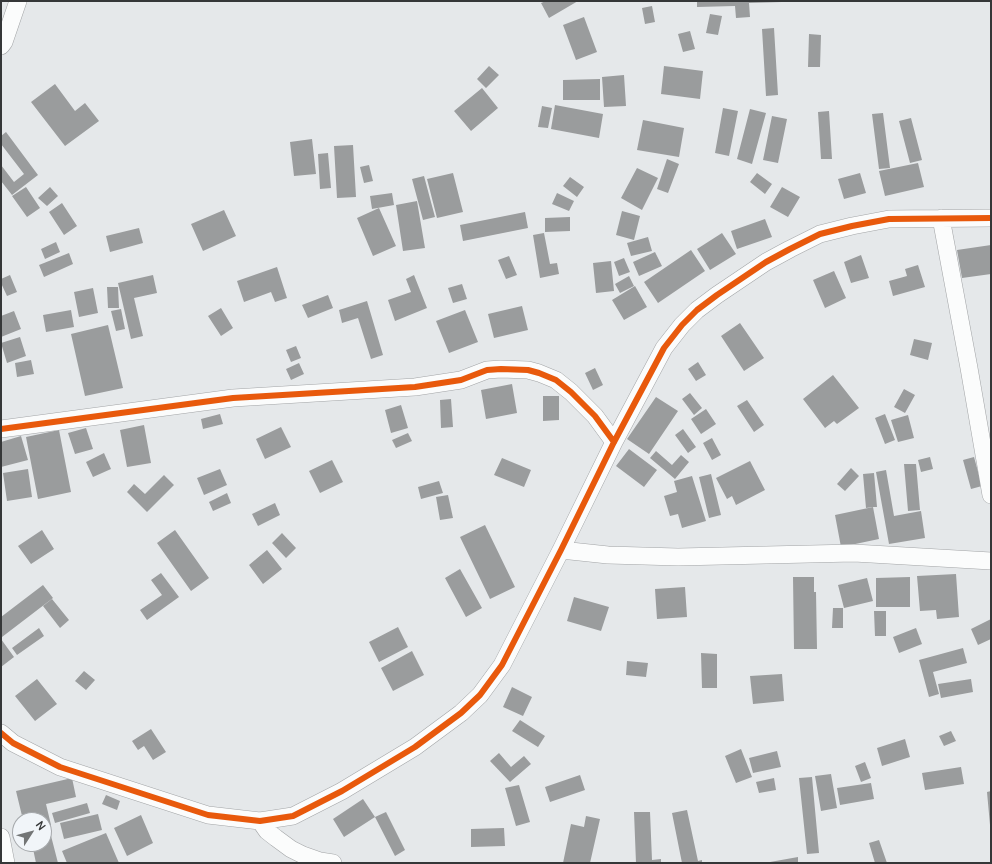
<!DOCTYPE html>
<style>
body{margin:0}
#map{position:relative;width:992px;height:864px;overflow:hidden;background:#e5e8ea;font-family:Manrope,sans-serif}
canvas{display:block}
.frame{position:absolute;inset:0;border:2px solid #353738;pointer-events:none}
.north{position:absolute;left:12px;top:812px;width:40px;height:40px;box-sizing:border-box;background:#f1f5f9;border:1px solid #a6a9ac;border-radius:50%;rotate:54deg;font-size:11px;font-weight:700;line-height:16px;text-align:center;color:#353738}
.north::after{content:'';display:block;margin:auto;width:14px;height:18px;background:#737576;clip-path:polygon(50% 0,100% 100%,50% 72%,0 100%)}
</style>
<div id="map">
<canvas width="992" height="864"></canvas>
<div class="frame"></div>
<div class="north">N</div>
</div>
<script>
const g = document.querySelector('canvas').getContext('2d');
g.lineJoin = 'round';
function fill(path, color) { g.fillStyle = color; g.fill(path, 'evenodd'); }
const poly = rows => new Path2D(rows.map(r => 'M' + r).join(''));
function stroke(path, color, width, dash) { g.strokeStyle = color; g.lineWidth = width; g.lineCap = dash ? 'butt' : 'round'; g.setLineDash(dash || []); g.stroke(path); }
const building = poly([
 [546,1,578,1,549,18,541,3],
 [697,1,782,1,782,2,749,3,750,17,736,18,735,6,697,7],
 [652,6,655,22,645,24,642,8],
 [710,14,722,16,718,35,706,33],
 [584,17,597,52,576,60,563,25],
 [774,28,778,95,766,96,762,29],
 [690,31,695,49,683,52,678,34],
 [809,34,821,35,820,67,808,67],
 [489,66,499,75,486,88,477,79],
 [664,66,703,71,700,99,661,94],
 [624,75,626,106,604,107,602,77],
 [600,79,600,100,563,100,563,80],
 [55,84,75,111,85,103,99,121,65,146,31,102],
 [482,88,498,108,471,131,454,111],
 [555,105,603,114,599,138,551,129],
 [542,106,552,108,548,128,538,127],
 [723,108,738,111,729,156,715,153],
 [750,109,766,113,752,164,737,159],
 [829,111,832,159,821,159,818,112],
 [883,113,890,168,879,169,872,114],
 [772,116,787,119,778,163,763,160],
 [911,118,922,160,910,163,899,121],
 [643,120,684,128,679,157,637,150],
 [6,132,38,175,12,195,1,181,1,165,14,182,24,174,1,144,1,136],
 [312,139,316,174,294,176,290,142],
 [353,145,356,197,337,198,334,146],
 [328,153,331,188,320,189,318,154],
 [667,159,679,164,668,193,657,189],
 [918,163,924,187,885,196,879,171],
 [369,165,373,181,364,183,360,167],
 [637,168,658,178,642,210,621,198],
 [453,173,463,212,437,218,427,179],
 [757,173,772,184,765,194,750,182],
 [860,173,866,193,844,199,838,179],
 [424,176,435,217,423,220,412,179],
 [570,177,584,187,577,197,563,186],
 [26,187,40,208,27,217,12,196],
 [50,187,58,196,47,206,38,198],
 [782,187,800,197,788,217,770,207],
 [392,193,394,205,372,209,370,196],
 [557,193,574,201,569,211,552,204],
 [417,201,425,248,403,251,396,205],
 [62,203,77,226,64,235,49,212],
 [379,208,396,246,373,256,357,218],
 [224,210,236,236,203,251,191,224],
 [622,211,640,216,634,240,616,235],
 [525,212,528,228,463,241,460,225],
 [570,217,570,231,545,232,545,218],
 [765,219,772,237,737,249,731,231],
 [139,228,143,243,110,252,106,236],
 [544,233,550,264,557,263,559,274,540,278,533,235],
 [722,233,736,254,710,270,697,249],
 [648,237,652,251,631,256,627,243],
 [56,242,60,252,45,259,41,249],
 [991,245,991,274,962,278,957,250],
 [691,250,705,271,658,303,644,282],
 [655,252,662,266,639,276,633,262],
 [69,253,73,264,44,277,39,265],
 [861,255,869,278,851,283,844,262],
 [509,256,517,275,506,279,498,260],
 [624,258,630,272,619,276,614,262],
 [611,261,614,291,596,293,593,263],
 [918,265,925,287,893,296,889,281,907,276,905,269],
 [277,267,287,298,275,302,271,292,244,302,237,281],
 [834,271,846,298,825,308,813,280],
 [10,275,17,292,7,296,1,283,1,279],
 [153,275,157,293,134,298,143,336,131,339,118,283],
 [414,275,427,308,395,321,388,300,411,292,406,279],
 [629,276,634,286,620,293,615,284],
 [462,284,467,299,453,303,448,288],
 [635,286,647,307,624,320,612,300],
 [107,287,118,287,119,308,108,308],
 [93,288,98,313,79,317,74,292],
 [328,295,333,308,308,318,302,305],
 [367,301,383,355,371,359,358,318,342,323,339,310],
 [522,306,528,330,494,338,488,314],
 [221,308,233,328,221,336,208,316],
 [121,309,125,329,116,331,111,311],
 [71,310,74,327,46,332,43,315],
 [465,310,478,342,449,353,436,321],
 [14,311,21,329,1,337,1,316],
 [740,323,764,358,744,371,721,336],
 [108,325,123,388,85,396,71,334],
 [20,337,26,356,7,363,1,343],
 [914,339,932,343,928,360,910,355],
 [296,346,301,358,291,362,286,350],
 [31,360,34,374,17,377,15,363],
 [698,362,706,375,696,381,688,369],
 [299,363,304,374,291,380,286,369],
 [595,368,603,385,593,390,585,373],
 [833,375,859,408,837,424,834,421,825,428,803,399],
 [512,384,517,413,486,419,481,390],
 [904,389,915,395,905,413,894,407],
 [690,393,702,408,694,415,682,399],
 [543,396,559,396,559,420,543,421],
 [656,397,678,411,649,454,627,439],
 [451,399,453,427,441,428,440,400],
 [747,400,764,425,754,432,737,406],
 [401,405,408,428,391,433,385,410],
 [706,409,716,424,701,434,691,419],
 [220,414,223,424,203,429,201,419],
 [885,414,895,440,885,444,875,418],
 [908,415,914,438,898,442,891,420],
 [144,425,151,463,127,467,120,430],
 [281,427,291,447,265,459,256,439],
 [86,428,93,449,75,454,68,433],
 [683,429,696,447,688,453,675,435],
 [59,430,71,492,38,499,26,437],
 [408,433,412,441,396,448,392,440],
 [21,436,28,460,1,467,1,442],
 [712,438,721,455,712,460,703,443],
 [629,449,657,470,644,487,616,466],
 [656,451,672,465,681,455,689,462,675,479,650,458],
 [104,453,111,469,93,477,86,462],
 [930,457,933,469,921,472,918,460],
 [974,457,982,486,971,489,963,460],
 [502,458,531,470,524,487,494,475],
 [332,460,343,482,320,493,309,471],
 [750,461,765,490,736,505,732,496,727,499,716,478],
 [904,464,916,464,920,510,908,511],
 [851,468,859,476,845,491,837,484],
 [28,469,32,497,7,501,3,473],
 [220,469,227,485,204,495,197,478],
 [886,470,894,516,921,511,925,538,889,544,876,472],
 [874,473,877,507,873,507,879,539,841,547,835,515,873,507,866,508,863,474],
 [711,474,721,515,709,518,699,477],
 [164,475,174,485,147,512,127,492,134,484,145,494],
 [692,476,706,521,682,528,678,514,670,516,664,496,677,492,674,481],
 [439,481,443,493,421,499,418,487],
 [227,493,231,503,213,511,209,502],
 [448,495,453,518,440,520,436,497],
 [275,503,280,515,258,526,252,514],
 [485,525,515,587,490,599,460,537],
 [42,530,54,549,31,564,18,546],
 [175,530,209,578,191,591,157,543],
 [282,533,296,548,286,558,272,543],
 [267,550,282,569,263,584,249,565],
 [460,569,482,608,466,617,445,578],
 [161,573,179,597,147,620,140,610,162,595,151,580],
 [956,574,959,617,937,619,936,610,920,611,917,576],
 [793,577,814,577,814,592,816,592,817,649,794,649],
 [910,577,910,607,876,607,876,578],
 [867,578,873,601,844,608,838,585],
 [43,585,53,598,2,637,1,617],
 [685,587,687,617,657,619,655,589],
 [574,597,609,607,601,631,567,621],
 [52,599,69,620,60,628,43,606],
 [833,608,843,608,843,628,832,628],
 [874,611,886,611,886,636,875,636],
 [991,619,991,639,978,645,971,629],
 [398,627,408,647,379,662,369,642],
 [39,628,44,636,17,655,12,648],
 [916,628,922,644,899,653,893,637],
 [1,639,14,657,1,667],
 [963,648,967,663,933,672,939,694,929,697,919,660],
 [412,651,424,675,393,691,381,668],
 [701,653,717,654,717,688,702,688],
 [627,661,648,663,646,677,626,675],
 [84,671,95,680,86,690,75,681],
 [782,674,784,701,753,704,750,676],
 [37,679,57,704,35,721,15,696],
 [971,679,973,692,941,698,938,684],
 [512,687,532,697,523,716,503,707],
 [520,720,545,736,538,747,512,731],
 [151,729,166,752,153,760,144,746,138,750,132,741],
 [951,731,956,741,944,746,939,736],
 [905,739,910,757,882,766,877,748],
 [741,749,752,777,736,783,725,756],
 [777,751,781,767,753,773,749,758],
 [499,753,511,767,524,756,531,764,510,782,490,761],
 [865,762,871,778,861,782,855,766],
 [961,767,964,784,925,790,922,773],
 [831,774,837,808,821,811,815,776],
 [580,775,585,790,550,802,545,787],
 [812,777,819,853,807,854,799,778],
 [72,778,76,797,46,804,51,825,44,826,44,820,23,820,16,791],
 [774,778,776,790,759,793,756,782],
 [871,783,874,799,840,805,837,788],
 [519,785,530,822,516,826,505,788],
 [991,791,991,825,990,825,987,792],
 [106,795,120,801,117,810,102,804],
 [363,799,375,817,344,837,333,819],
 [87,803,90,813,55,823,52,813],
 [687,810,698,861,702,860,702,863,682,863,672,813],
 [386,812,405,850,395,856,375,817],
 [634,812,650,812,652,860,661,859,661,863,636,863],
 [98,814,102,830,64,839,60,823],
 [141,815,153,843,127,856,114,828],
 [586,816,600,819,590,863,563,863,571,824,584,827],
 [504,828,505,846,471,847,471,829],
 [50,832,58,863,36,863,32,844,44,844,44,833],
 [106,833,119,863,67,863,62,851],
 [879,840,887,863,875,863,869,843],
 [798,857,798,863,770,863,770,862]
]);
const street = poly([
 [1,46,4,42,18,1],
 [941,218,969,368,991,495],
 [1,429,233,398,415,387,461,380,487,370,501,369,528,370,539,373,556,380,571,392,595,416,614,442],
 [561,550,608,555,678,557,854,553,991,561],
 [1,733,13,743,60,767,208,815,260,821,293,816,342,791,415,747,461,713,480,695,502,665,561,550,614,442,664,348,682,325,697,310,717,295,766,262,790,249,820,234,852,226,889,219,991,218],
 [260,821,267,831,276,838,291,849,303,855,320,861,333,863],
 [1,837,6,863]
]);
const cycleway = poly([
 [1,429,233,398,415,387,461,380,487,370,501,369,528,370,539,373,556,380,571,392,595,416,614,442],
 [1,733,13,743,60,767,208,815,260,821,293,816,342,791,415,747,461,713,480,695,502,665,561,550,614,442,664,348,682,325,697,310,717,295,766,262,790,249,820,234,852,226,889,219,991,218]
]);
fill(building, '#9a9c9d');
stroke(street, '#a2a4a6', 18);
stroke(street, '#fbfcfc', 17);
stroke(cycleway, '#e8590c', 6);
</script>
